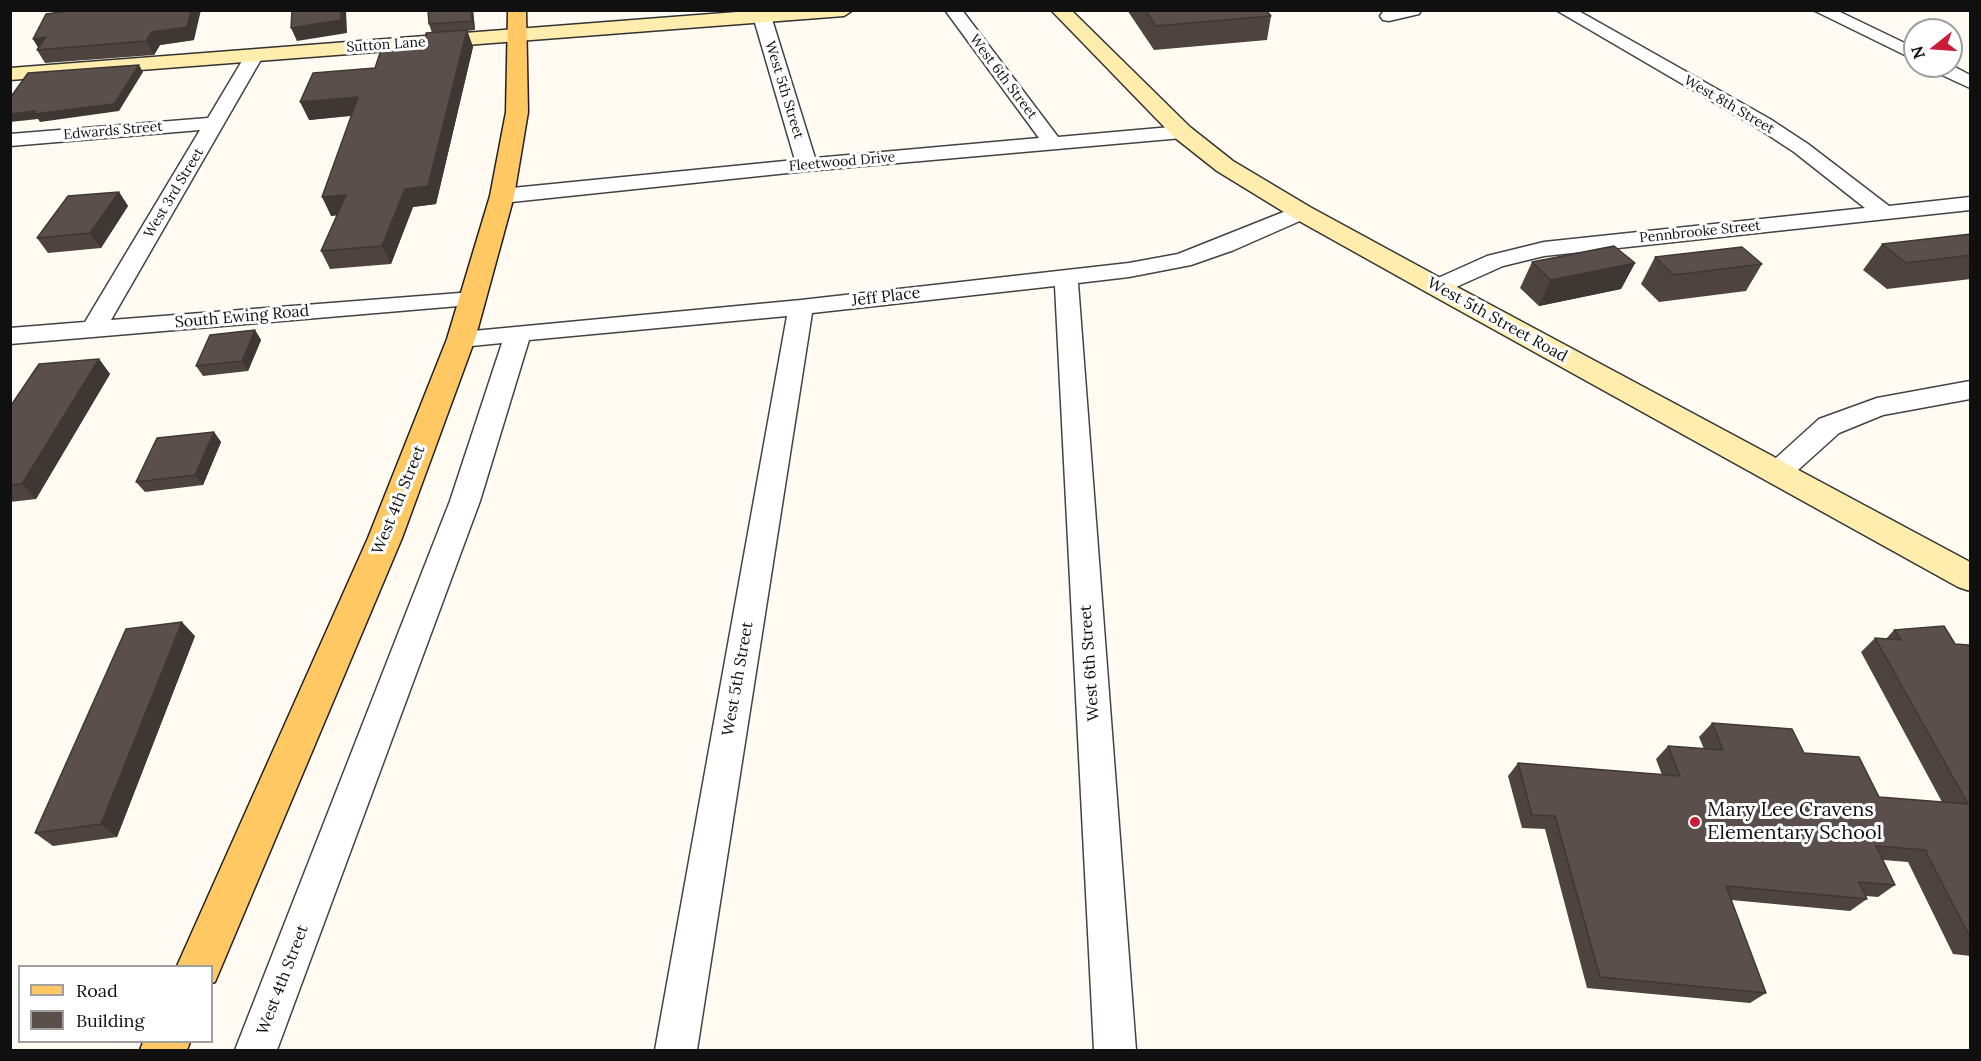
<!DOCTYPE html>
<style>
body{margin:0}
#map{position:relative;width:1981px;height:1061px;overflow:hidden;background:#fffbf3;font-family:Lora,serif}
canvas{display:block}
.frame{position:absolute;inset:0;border:12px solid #101010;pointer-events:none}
.legend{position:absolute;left:18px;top:965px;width:195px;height:78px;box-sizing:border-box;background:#fff;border:2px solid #9f9f9f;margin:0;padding:8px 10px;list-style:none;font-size:18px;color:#101010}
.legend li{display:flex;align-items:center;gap:12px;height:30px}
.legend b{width:30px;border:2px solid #9f9f9f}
.north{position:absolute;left:1903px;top:18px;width:60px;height:60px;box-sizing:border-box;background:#fff;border:2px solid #9f9f9f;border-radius:50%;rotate:253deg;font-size:16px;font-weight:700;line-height:24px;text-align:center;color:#101010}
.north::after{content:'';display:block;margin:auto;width:21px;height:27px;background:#cd1b37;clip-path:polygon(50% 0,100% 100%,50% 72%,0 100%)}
</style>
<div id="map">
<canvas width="1981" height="1061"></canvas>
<div class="frame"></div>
<ul class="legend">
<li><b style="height:8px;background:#ffc863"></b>Road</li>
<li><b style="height:16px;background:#5a4f4b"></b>Building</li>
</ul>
<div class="north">N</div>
</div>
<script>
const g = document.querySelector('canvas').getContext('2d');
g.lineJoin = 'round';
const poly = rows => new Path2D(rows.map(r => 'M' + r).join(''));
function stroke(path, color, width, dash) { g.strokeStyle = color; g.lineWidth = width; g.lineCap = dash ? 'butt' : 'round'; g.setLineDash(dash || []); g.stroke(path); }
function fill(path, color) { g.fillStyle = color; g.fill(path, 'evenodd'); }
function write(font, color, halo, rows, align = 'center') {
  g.font = font + ' Lora,serif'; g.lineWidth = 6; g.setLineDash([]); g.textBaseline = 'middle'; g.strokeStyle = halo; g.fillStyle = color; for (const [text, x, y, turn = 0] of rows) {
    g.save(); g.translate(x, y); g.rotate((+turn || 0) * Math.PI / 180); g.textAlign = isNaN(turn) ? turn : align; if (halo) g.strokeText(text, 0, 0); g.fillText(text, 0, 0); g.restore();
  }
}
const street = poly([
 [945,10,962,10,1058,137,1182,126,1189,128,1192,132,1189,136,1182,138,807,171,502,203,494,201,491,196,494,191,502,189,795,160,753,16,762,11,771,16,815,158,1039,138,945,10],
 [1390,10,1421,10,1419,14,1389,21,1383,20,1380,16,1383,12,1390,10],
 [1556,10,1577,10,1770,119,1808,144,1889,206,1970,197,1970,210,1544,256,1503,266,1445,292,1437,294,1429,292,1425,287,1429,282,1487,256,1544,242,1865,208,1794,152,1756,127,1556,10],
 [1813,10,1836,10,1915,48,1915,60,1813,10],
 [254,51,263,56,111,320,473,292,482,294,485,299,482,304,10,344,10,328,85,322,200,130,10,146,10,134,208,118,245,56,254,51],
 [1951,65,1970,75,1970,88,1931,70,1929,66,1951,65],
 [1301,205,1309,207,1312,212,1309,217,1234,250,1191,265,1129,277,1078,283,1136,1050,1094,1050,1055,286,812,313,697,1050,655,1050,787,316,529,340,480,501,277,1050,235,1050,450,501,502,343,461,347,452,345,448,339,452,333,801,300,1129,263,1178,254,1301,205],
 [1970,381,1970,399,1883,415,1839,433,1787,480,1777,483,1767,480,1763,473,1767,466,1819,419,1877,398,1970,381]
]);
const secondary = poly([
 [763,10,853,10,844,16,10,80,10,68,763,10],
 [1051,10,1071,10,1190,127,1233,161,1310,207,1446,281,1970,562,1970,591,1958,587,1428,293,1292,217,1217,171,1174,137,1051,10]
]);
const primary = poly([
 [508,10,526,10,528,112,514,196,475,339,402,538,215,982,212,983,212,966,177,966,368,538,447,339,490,196,506,112,508,10],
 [143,1042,190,1042,187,1050,140,1050,143,1042]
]);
const wall = poly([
 [428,10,473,10,475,30,467,31,473,47,436,204,413,207,391,264,330,269,321,251,337,215,331,216,351,116,309,120,375,68,426,46,432,33,429,24],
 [1127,10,1266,10,1271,16,1267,40,1154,50],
 [33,39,194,40,160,45,154,55,45,63,37,50,38,47],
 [119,192,128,206,101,248,48,253,37,238],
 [1971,234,1971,279,1887,289,1863,270,1882,244],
 [1655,257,1762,264,1746,291,1659,302,1641,284],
 [1532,262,1635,263,1621,289,1539,306,1520,288],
 [255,330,261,340,248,371,203,376,196,366],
 [99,359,110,374,36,499,10,502,10,407],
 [214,432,221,442,203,485,145,492,136,482],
 [1894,630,1971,648,1971,956,1953,954,1908,862,1883,860,1895,885,1878,897,1866,896,1867,899,1850,911,1731,900,1766,993,1750,1003,1587,988,1545,829,1522,828,1508,776,1518,763,1662,775,1656,759,1668,746,1704,749,1699,737,1712,723,1804,753,1879,797,1942,802,1861,652,1875,638,1886,639],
 [195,636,117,837,53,846,35,833]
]);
const shadedWall = poly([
 [191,10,201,10,194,40,160,45,154,55,146,41,152,32],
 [341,10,346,10,347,33,297,41,291,28],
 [471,10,473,10,475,30,472,21],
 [467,30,473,47,436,204,413,207,391,264,382,246],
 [46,37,39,49,33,39],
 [139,65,143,72,119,111,40,122,38,119,10,122,10,114],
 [358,97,366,114,309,120,300,102],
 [119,192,128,206,101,248,90,233],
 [346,195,355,213,331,216,322,197],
 [1635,263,1621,289,1539,306,1551,280],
 [255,330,261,340,248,371,242,361],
 [99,359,110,374,36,499,22,484],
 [214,432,221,442,203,485,195,475],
 [182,622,195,636,117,837,101,824]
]);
const building = poly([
 [75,10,191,10,187,27,152,32,146,41,37,50,46,37,33,39,46,14,75,10],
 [292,10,341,10,341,20,291,28,292,10],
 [428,10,471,10,472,21,429,24,428,10],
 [1145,10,1266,10,1271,16,1156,26,1145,10],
 [467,30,428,186,405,189,382,246,321,251,346,195,322,197,358,97,300,102,313,73,375,68,381,50,426,46,426,33,467,30],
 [139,65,114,104,34,114,36,111,10,114,10,98,28,73,139,65],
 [119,192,90,233,37,238,68,196,119,192],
 [1971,234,1971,255,1906,263,1882,244,1971,234],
 [1614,246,1635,263,1551,280,1532,262,1614,246],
 [1742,247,1762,264,1674,275,1655,257,1742,247],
 [255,330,242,361,196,366,210,335,255,330],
 [99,359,22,484,10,485,10,407,39,364,99,359],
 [214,432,195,475,136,482,157,438,214,432],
 [182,622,101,824,35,833,126,629,182,622],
 [1944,626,1955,644,1969,645,1971,648,1971,939,1925,850,1876,846,1895,885,1859,882,1867,899,1726,886,1766,993,1600,977,1555,816,1532,815,1518,763,1680,776,1668,746,1723,750,1712,723,1792,729,1804,753,1859,757,1879,797,1968,804,1875,638,1901,640,1894,630,1944,626]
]);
const markers = [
 [1695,822,6,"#cd1b37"]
];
const farStreetnames = [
 ["Sutton Lane",386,45,-4],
 ["West 6th Street",1003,77,53],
 ["West 5th Street",784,90,73],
 ["West 8th Street",1729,105,30],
 ["Edwards Street",113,131,-5],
 ["Fleetwood Drive",842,162,-5],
 ["West 3rd Street",174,193,-59],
 ["Pennbrooke Street",1700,232,-6]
];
const streetNames = [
 ["Jeff Place",886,297,-7],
 ["South Ewing Road",242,317,-5],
 ["West 5th Street Road",1497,320,29],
 ["West 4th Street",399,500,-68],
 ["West 6th Street",1090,663,-94],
 ["West 5th Street",738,679,-80],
 ["West 4th Street",283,980,-69]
];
const nearPoinames = [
 ["Mary Lee Cravens",1707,810],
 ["Elementary School",1707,833]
];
stroke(street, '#434343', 3);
stroke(secondary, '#323232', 3);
stroke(primary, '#212121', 3);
fill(street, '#fff');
fill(secondary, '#ffedae');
fill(primary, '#ffc863');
fill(wall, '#4d4440');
fill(shadedWall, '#3f3734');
fill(building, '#5a4f4b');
stroke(building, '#3f3734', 1.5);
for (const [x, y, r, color] of markers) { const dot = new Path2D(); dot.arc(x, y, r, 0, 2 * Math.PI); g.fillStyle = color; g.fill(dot); stroke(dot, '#fff', 2); }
write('14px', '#101010', '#fff', farStreetnames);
write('16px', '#101010', '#fff', streetNames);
write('20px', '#101010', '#fff', nearPoinames, 'left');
</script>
